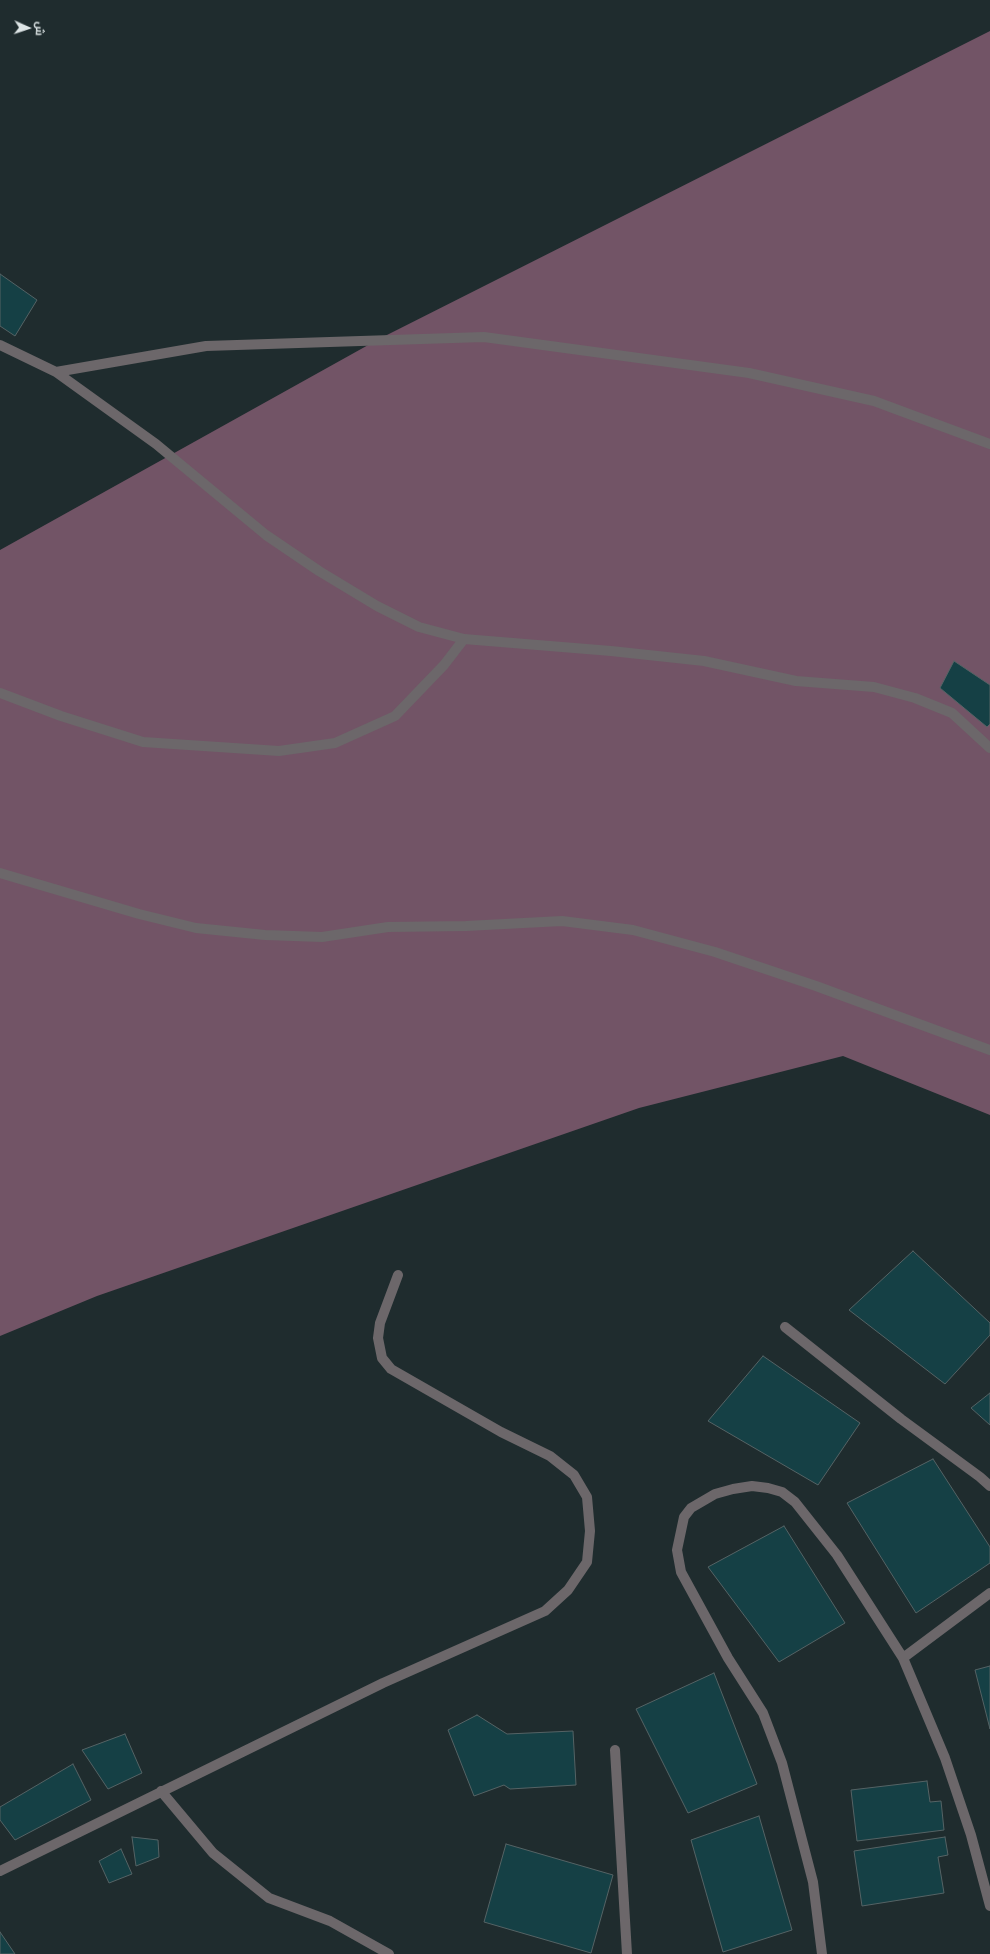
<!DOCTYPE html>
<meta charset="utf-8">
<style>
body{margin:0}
#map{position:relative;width:990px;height:1954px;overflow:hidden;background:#1f2c2e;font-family:"Noto Sans",Cairo,sans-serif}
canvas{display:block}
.north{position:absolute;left:8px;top:8px;width:40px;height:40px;-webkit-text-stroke:3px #1f2c2e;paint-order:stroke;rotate:93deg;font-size:11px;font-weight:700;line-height:16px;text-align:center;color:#dde5e6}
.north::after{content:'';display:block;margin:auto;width:14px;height:18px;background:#dde5e6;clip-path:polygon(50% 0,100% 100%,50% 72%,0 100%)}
</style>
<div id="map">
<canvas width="990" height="1954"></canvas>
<div class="north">ش</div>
</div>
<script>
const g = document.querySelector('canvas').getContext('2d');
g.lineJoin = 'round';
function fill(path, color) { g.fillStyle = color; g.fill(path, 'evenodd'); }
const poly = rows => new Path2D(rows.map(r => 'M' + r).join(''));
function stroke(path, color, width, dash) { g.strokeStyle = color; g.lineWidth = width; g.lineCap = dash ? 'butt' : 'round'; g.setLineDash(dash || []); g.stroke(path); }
const forest = poly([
 [990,31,990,1115,843,1056,639,1108,97,1296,0,1336,0,550,379,339]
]);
const building = poly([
 [0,274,37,300,15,336,0,326,0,274],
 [954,661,990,685,990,724,987,727,940,688,954,661],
 [913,1251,990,1323,990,1335,945,1384,849,1310,913,1251],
 [763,1356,860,1423,818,1485,708,1421,763,1356],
 [990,1393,990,1425,971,1408,990,1393],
 [933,1459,990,1547,990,1563,916,1613,847,1503,933,1459],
 [784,1526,845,1623,779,1662,708,1567,784,1526],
 [990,1666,990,1729,975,1670,990,1666],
 [714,1673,757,1784,688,1813,636,1709,714,1673],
 [477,1715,507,1734,573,1731,576,1785,510,1789,504,1785,474,1796,448,1730,477,1715],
 [125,1734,142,1773,108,1789,82,1750,125,1734],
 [73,1764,91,1800,15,1840,0,1820,0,1807,73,1764],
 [927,1781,930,1802,941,1801,944,1830,857,1841,851,1790,927,1781],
 [759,1816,792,1930,723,1952,691,1840,759,1816],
 [132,1837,158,1840,159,1857,136,1866,132,1837],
 [945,1837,948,1855,938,1857,944,1893,862,1906,854,1851,945,1837],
 [506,1844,613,1875,591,1953,484,1922,506,1844],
 [121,1849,132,1874,109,1883,99,1861,121,1849],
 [0,1932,15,1954,0,1954,0,1932]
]);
const minor = poly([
 [0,345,56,372,156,444,266,535,319,571,377,606,419,627,464,639,611,651,704,661,796,681,874,687,915,698,952,713,990,748],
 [56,372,206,346,484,337,749,373,874,401,990,444],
 [0,693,61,716,143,742,279,751,335,743,395,716,444,665,464,639],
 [0,873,139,914,196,928,265,935,322,937,388,927,466,926,562,921,633,930,715,952,816,986,990,1050],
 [785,1327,901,1419,980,1477,990,1486],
 [903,1658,990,1593],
 [615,1750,627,1954],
 [161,1791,213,1853,269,1898,330,1921,389,1954],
 [0,1871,383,1683,545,1611,568,1590,587,1562,590,1531,587,1497,574,1475,550,1456,501,1432,391,1369,382,1358,378,1338,380,1323,398,1275],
 [822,1954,813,1882,782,1763,763,1713,728,1658,681,1572,677,1550,684,1517,691,1508,715,1494,733,1489,752,1486,768,1488,782,1492,795,1502,837,1555,903,1658,945,1758,971,1835,990,1906]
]);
fill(forest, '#725466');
fill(building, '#154045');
stroke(building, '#556365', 1);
stroke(minor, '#6c676a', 10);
</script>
